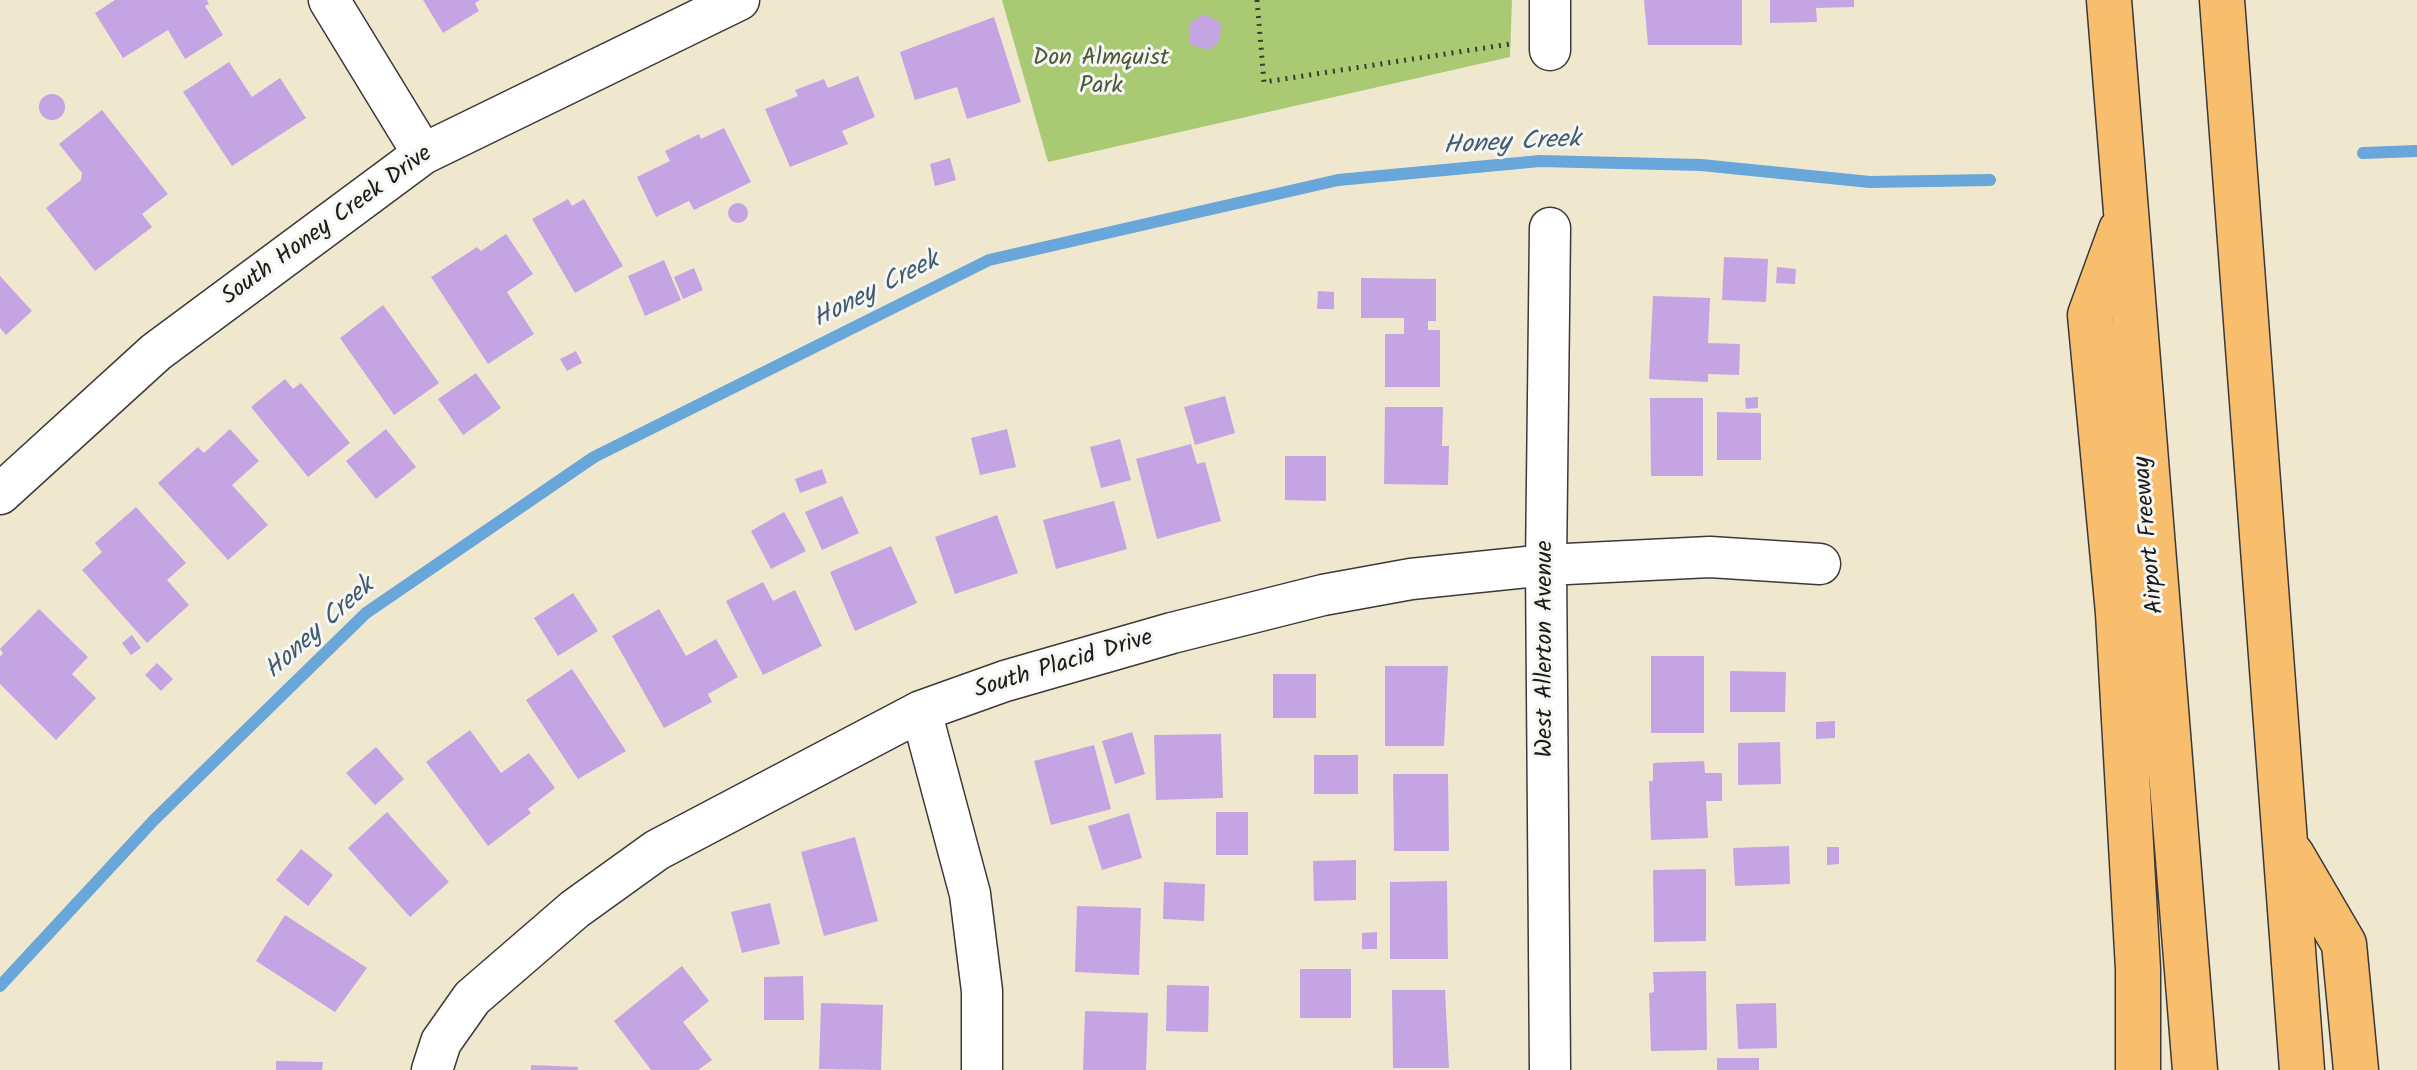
<!DOCTYPE html>
<style>
body{margin:0}
canvas{display:block;background:#f0e7cf}
</style>
<canvas width="2417" height="1070"></canvas>
<script>
const g = document.querySelector('canvas').getContext('2d');
g.lineJoin = 'round';
function fill(path, color) { g.fillStyle = color; g.fill(path, 'evenodd'); }
const poly = rows => new Path2D(rows.map(r => 'M' + r).join(''));
function stroke(path, color, width, dash) { g.strokeStyle = color; g.lineWidth = width; g.lineCap = dash ? 'butt' : 'round'; g.setLineDash(dash || []); g.stroke(path); }
function write(font, color, halo, rows, align = 'center') {
  g.font = font + ' Kalam,sans-serif'; g.lineWidth = 6; g.setLineDash([]); g.textBaseline = 'middle'; g.strokeStyle = halo; g.fillStyle = color; for (const [text, x, y, turn = 0] of rows) {
    g.save(); g.translate(x, y); g.rotate((+turn || 0) * Math.PI / 180); g.textAlign = isNaN(turn) ? turn : align; if (halo) g.strokeText(text, 0, 0); g.fillText(text, 0, 0); g.restore();
  }
}
const green = poly([
 [1002,0,1512,0,1510,57,1048,162]
]);
const stream = poly([
 [2363,153,2417,151],
 [0,986,154,820,366,613,594,457,989,260,1338,180,1540,161,1701,165,1870,182,1990,180]
]);
const building = poly([
 [115,0,207,0,209,4,205,6,223,35,185,59,168,30,123,58,95,13],
 [423,0,480,0,475,3,479,11,443,33],
 [1644,0,1742,0,1742,45,1648,45],
 [1770,0,1854,0,1854,7,1816,8,1817,22,1770,23],
 [1204,14,1221,23,1220,41,1209,50,1189,44,1190,23],
 [994,17,1021,102,967,119,957,87,915,100,900,52],
 [229,62,252,97,280,78,306,118,232,166,183,92],
 [858,76,875,117,842,131,848,144,790,167,765,109,798,96,795,90,824,79,828,88],
 '39 107a13 13 0 1 1 26 0a13 13 0 1 1-26 0Z',
 [102,110,168,194,142,214,152,227,95,271,46,208,81,180,82,173,59,144],
 [724,128,751,182,694,210,689,201,656,217,637,177,670,161,665,151,699,134,701,139],
 [950,158,956,180,935,186,930,164],
 [568,199,572,206,584,199,623,266,575,293,532,219],
 '728 213a10 10 0 1 1 20 0a10 10 0 1 1-20 0Z',
 [506,234,533,274,507,292,534,334,488,364,431,277,477,247,481,251],
 [1724,257,1768,259,1766,302,1722,300],
 [664,260,681,300,645,316,628,276],
 [1777,267,1796,269,1795,284,1776,283],
 [694,268,703,290,683,299,674,277],
 [0,276,32,311,6,335,0,328],
 [1361,278,1436,279,1436,321,1428,321,1428,330,1440,330,1440,387,1385,387,1385,334,1404,334,1404,318,1361,318],
 [1318,291,1334,292,1334,309,1317,309],
 [1653,296,1710,298,1708,343,1740,344,1739,375,1708,374,1708,382,1649,379],
 [383,305,439,383,394,415,340,338],
 [576,351,582,363,567,371,560,359],
 [476,373,501,408,463,435,438,399],
 [285,379,293,389,301,383,350,443,308,477,251,407],
 [1225,396,1235,433,1195,445,1184,407],
 [1758,397,1758,408,1746,409,1745,398],
 [1650,398,1703,398,1703,476,1651,476],
 [1385,407,1443,407,1442,446,1449,446,1448,485,1384,484],
 [1717,412,1761,413,1761,460,1717,460],
 [230,429,259,461,232,485,268,525,228,560,158,483,198,447,204,453],
 [386,429,416,467,376,499,346,461],
 [1007,429,1016,467,980,475,971,438],
 [1120,439,1131,480,1101,488,1090,447],
 [1191,444,1197,464,1205,462,1221,521,1157,539,1136,459],
 [1285,456,1326,456,1326,501,1285,500],
 [822,469,827,483,800,493,795,479],
 [842,496,859,533,822,550,805,512],
 [1114,501,1127,549,1056,569,1043,520],
 [136,507,186,563,167,580,189,605,147,643,82,570,102,552,95,543],
 [784,512,806,551,771,569,751,531],
 [997,515,1018,573,955,594,935,537],
 [891,546,917,603,855,631,830,572],
 [763,582,773,601,795,590,822,646,763,675,726,601],
 [573,593,598,631,558,656,534,618],
 [39,609,88,657,72,674,96,698,56,740,0,684,0,657,3,653,0,649],
 [659,609,686,656,716,639,738,677,708,694,712,702,664,728,612,636],
 [132,635,141,648,131,655,122,643],
 [1651,656,1704,656,1704,733,1651,733],
 [157,663,173,679,161,691,145,675],
 [1385,666,1448,666,1444,746,1385,746],
 [572,669,626,751,578,779,526,700],
 [1730,671,1786,672,1785,712,1730,712],
 [1273,674,1316,674,1316,718,1273,718],
 [1835,721,1835,738,1816,739,1816,722],
 [470,730,501,773,529,753,555,788,528,809,531,813,488,846,426,762],
 [1132,732,1145,774,1115,784,1102,741],
 [1221,734,1223,798,1156,800,1154,735],
 [1780,742,1781,784,1738,785,1738,743],
 [1094,745,1111,809,1051,825,1034,761],
 [376,747,404,779,375,805,346,773],
 [1314,755,1358,755,1358,794,1314,794],
 [1704,761,1705,773,1722,773,1722,801,1706,801,1708,838,1651,840,1649,781,1653,781,1653,763],
 [1393,774,1448,774,1449,851,1394,851],
 [387,812,449,882,410,917,348,848],
 [1216,812,1248,812,1248,855,1216,855],
 [1129,813,1142,858,1102,870,1088,826],
 [855,837,878,921,824,936,801,852],
 [1789,846,1790,884,1735,886,1733,848],
 [1827,847,1839,847,1839,864,1827,865],
 [301,849,333,875,308,906,276,880],
 [1356,860,1356,900,1314,901,1313,861],
 [1706,869,1706,941,1654,942,1653,870],
 [1447,881,1448,959,1390,959,1390,882],
 [1164,882,1205,884,1204,921,1163,919],
 [770,903,780,944,742,953,731,912],
 [1077,906,1141,908,1139,975,1075,972],
 [285,915,367,968,335,1012,256,961],
 [1377,932,1377,949,1362,949,1362,933],
 [682,966,709,1001,683,1022,712,1060,698,1070,651,1070,614,1021],
 [1300,969,1351,969,1351,1018,1300,1018],
 [1706,971,1707,1050,1651,1051,1649,993,1654,992,1653,972],
 [803,976,804,1020,764,1020,764,977],
 [1167,985,1209,986,1208,1032,1166,1031],
 [1392,990,1445,990,1449,1068,1393,1068],
 [821,1003,883,1005,881,1070,819,1069],
 [1776,1003,1777,1048,1738,1049,1736,1004],
 [1085,1011,1148,1013,1146,1070,1083,1070],
 [1717,1058,1759,1058,1759,1070,1717,1070],
 [276,1061,323,1062,322,1070,276,1070],
 [531,1065,578,1067,578,1070,531,1070]
]);
const path = poly([
 [1257,0,1264,82,1510,44]
]);
const minor = poly([
 [329,0,423,154],
 [1550,50,1550,0],
 [0,494,156,352,423,154,739,0],
 [921,711,970,894,982,991,982,1070],
 [432,1070,441,1042,472,998,575,909,657,850,921,711,1005,681,1172,633,1323,595,1411,579,1546,565,1710,557,1820,564],
 [1550,1070,1546,565,1550,228]
]);
const highway = poly([
 [2109,0,2195,1070],
 [2222,0,2302,1070],
 [2121,230,2090,315,2118,613,2138,969,2138,1070],
 [2292,855,2344,944,2356,1070]
]);
const parkNames = [
 ["Don Almquist",1101,60],
 ["Park",1101,88]
];
const streetNames = [
 ["South Honey Creek Drive",328,227,-36],
 ["Airport Freeway",2151,535,-95],
 ["West Allerton Avenue",1547,649,-90],
 ["South Placid Drive",1064,666,-17]
];
const waterNames = [
 ["Honey Creek",1512,145,-3],
 ["Honey Creek",877,292,-27],
 ["Honey Creek",321,630,-42]
];
fill(green, '#a9ca73');
stroke(stream, '#69a6da', 12);
fill(building, '#c5a4e3');
stroke(minor, '#3c3a37', 43);
stroke(highway, '#3c3a37', 47);
stroke(path, '#3c3a37', 5, [2, 6]);
stroke(minor, '#fff', 40);
stroke(highway, '#f9be6d', 44);
write('24px', '#4d593a', '#f6f6f2', parkNames);
write('24px', '#1c1c1c', '#f6f6f2', streetNames);
write('italic 26px', '#3f5a71', '#f6f6f2', waterNames);
</script>
